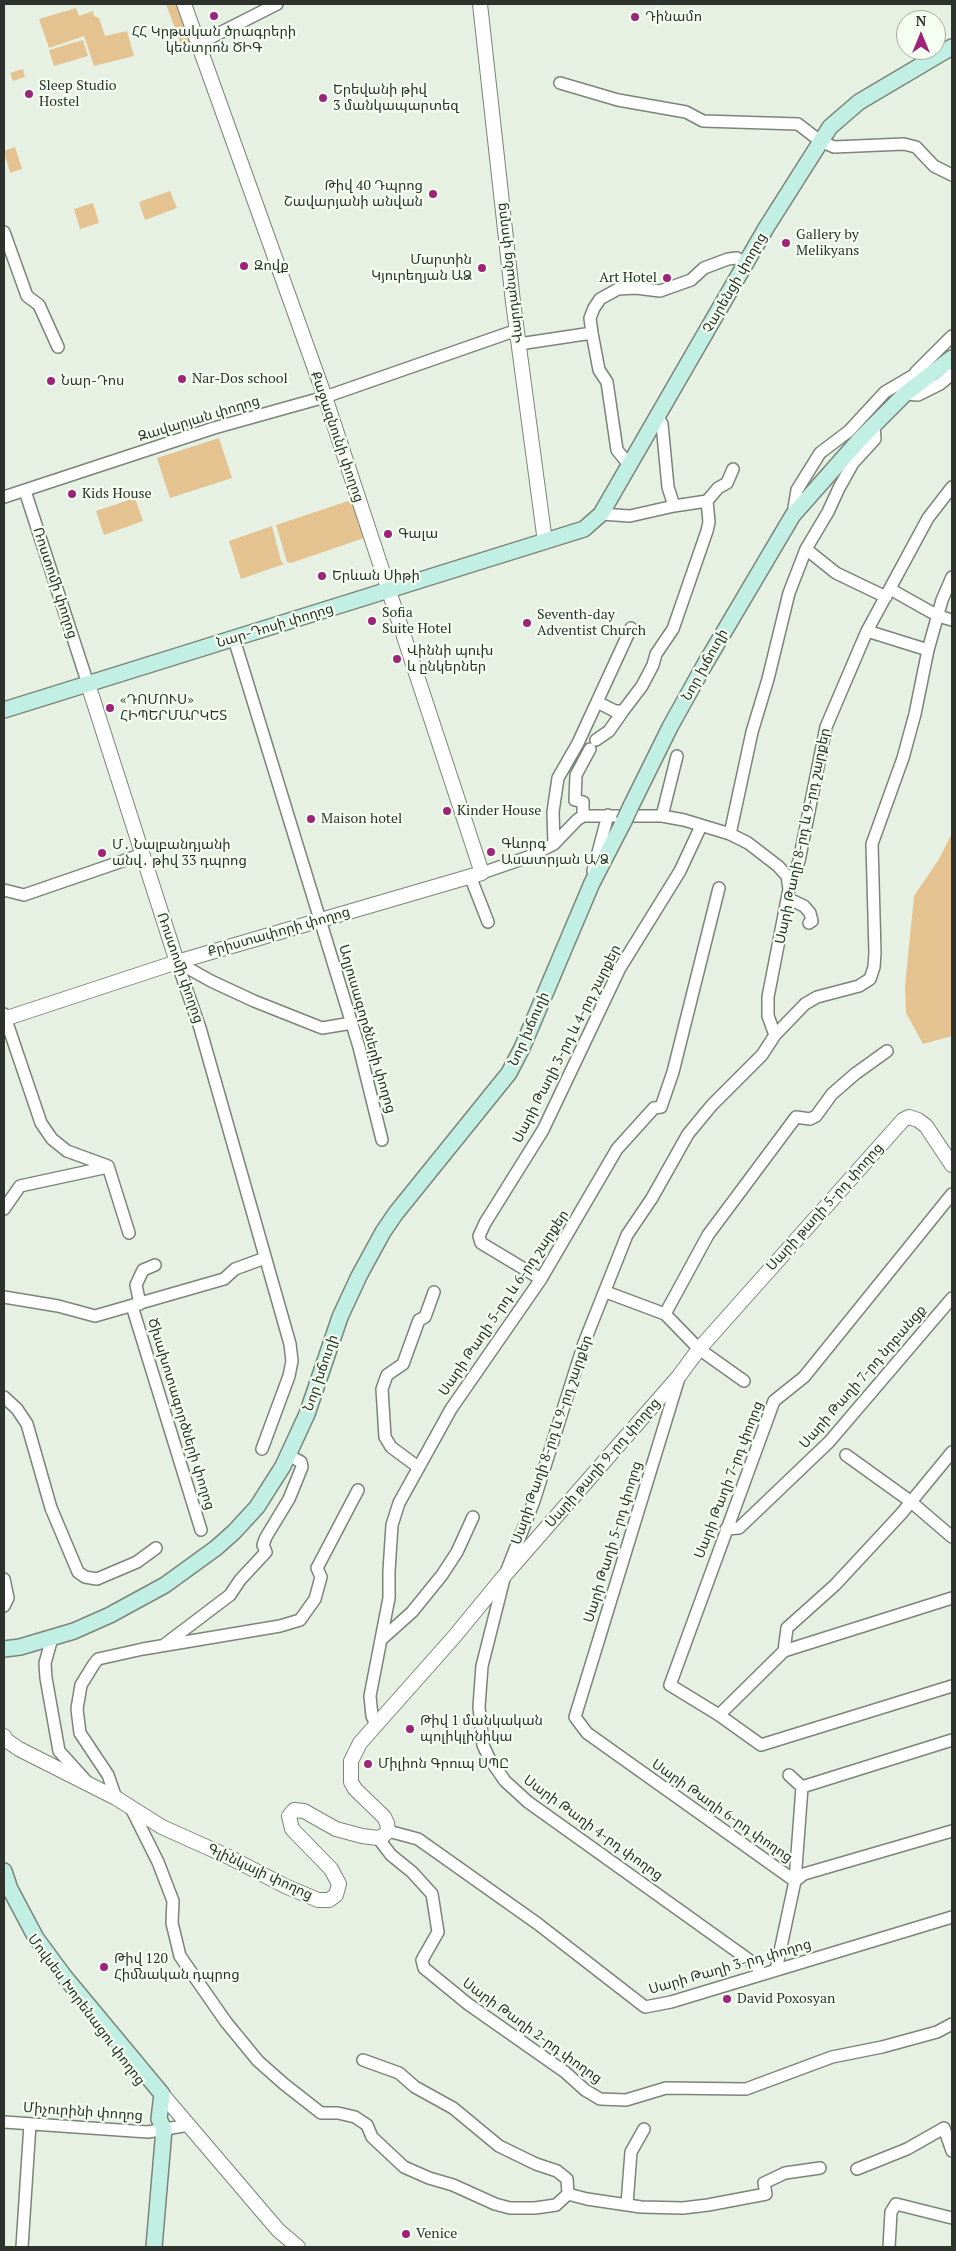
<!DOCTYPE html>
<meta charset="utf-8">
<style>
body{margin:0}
#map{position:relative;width:956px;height:2251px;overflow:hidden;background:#e6f1e4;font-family:"PT Serif",serif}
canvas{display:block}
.frame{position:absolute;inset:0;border:5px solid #2e322d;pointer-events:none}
.north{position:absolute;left:896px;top:10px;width:50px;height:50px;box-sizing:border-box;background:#f4fff2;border:1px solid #a5ada3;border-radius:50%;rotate:0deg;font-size:14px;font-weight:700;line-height:20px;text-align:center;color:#2e322d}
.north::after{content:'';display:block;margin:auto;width:18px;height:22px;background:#9e237a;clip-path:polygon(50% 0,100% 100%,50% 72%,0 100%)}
</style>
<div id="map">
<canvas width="956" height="2251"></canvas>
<div class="frame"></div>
<div class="north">N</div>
</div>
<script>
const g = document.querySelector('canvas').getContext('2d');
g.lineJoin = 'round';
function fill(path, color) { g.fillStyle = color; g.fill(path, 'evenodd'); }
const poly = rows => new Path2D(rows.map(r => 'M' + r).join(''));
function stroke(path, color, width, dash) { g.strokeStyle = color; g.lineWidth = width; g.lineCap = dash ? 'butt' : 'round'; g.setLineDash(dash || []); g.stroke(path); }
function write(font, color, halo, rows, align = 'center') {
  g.font = font + ' "PT Serif","Noto Sans Armenian",serif'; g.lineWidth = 4.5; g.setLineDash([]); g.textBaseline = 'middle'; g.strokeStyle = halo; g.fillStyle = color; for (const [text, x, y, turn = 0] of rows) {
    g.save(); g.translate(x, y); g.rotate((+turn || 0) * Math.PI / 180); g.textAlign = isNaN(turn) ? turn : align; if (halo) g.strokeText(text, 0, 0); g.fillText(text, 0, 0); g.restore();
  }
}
const green = poly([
 [166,4,181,4,193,41,181,45],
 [76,8,79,16,93,11,94,16,99,18,105,36,127,31,134,56,94,66,84,36,49,48,39,19],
 [83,40,88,56,54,66,49,50],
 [23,69,25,77,13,81,10,73],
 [15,147,22,169,10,173,4,151],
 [170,191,177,208,145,220,139,202],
 [93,203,99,223,80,229,74,209],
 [219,438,232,478,170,498,157,458],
 [135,498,143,521,104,535,96,511],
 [354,499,367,537,291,563,287,562,276,525],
 [272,526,281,561,284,564,241,579,229,541],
 [952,833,952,1036,923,1044,906,1013,905,986,914,896,939,859]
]);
const minor = poly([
 [198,44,277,4],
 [560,83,618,100,686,112,703,121,798,124,820,141,834,147,904,144,916,147,934,166,952,175],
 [4,232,27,296,39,305,58,347],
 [952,336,916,372,905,394,918,395,940,384,952,374],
 [519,344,592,333],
 [658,417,662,424,668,487,674,506],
 [629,465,617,450,607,382,599,370,592,333,590,318,594,308,600,299,618,289,636,288,660,291,691,280,704,268,728,259,737,258,746,264],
 [25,491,88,684],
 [4,497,214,428,325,397,517,330],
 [601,514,630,516,674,506,707,501,718,488,727,483,733,469],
 [793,514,797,490,820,453,849,431,885,392,914,375],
 [806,549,836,573,886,597],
 [890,589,938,616,952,620],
 [867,631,928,650],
 [234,639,359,1047,382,1140],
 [597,702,615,711,623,711,642,686,653,665,656,654,673,629,707,531,709,522,707,501],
 [596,740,609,731,623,711],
 [583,816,583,802,575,800,576,775,590,749],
 [662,816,677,756],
 [730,834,752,732,768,679,789,593,806,549,828,512,839,488,853,463,875,439,874,425],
 [554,844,553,812,558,778,578,743,631,628],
 [593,871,608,815],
 [482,873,528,857,554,844,577,820,583,816,662,816,684,820,730,834,748,843,778,866,787,876,789,889],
 [470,876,488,922],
 [4,890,24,895,143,854],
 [789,899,804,906,810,913,812,921,809,923],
 [177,962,200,1028,290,1344,292,1361,289,1376,262,1449],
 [177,962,211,981,254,1001,322,1028,352,1023],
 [4,1014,41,1123,52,1139,67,1151,108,1166,129,1233],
 [775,1035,768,1016,768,997,789,889,799,861,826,727,867,631,928,518,952,487],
 [952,1194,804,1377,774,1401,670,1685,719,1715,761,1745,952,1686],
 [4,1209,20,1186,108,1167],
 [541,1279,481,1243,479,1236,485,1223,543,1130,620,968,680,871,701,826],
 [606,1292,665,1314,699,1349,744,1381],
 [4,1297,58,1306,95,1316,224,1279,235,1269,265,1258],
 [140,1304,136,1285,143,1270,155,1265],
 [132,1306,201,1530],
 [665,1314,708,1235,796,1117,810,1119,816,1116,832,1094,855,1074,887,1051],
 [679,1378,575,1717,587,1733,795,1881,804,1874,952,1831],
 [4,1397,17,1409,27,1424,51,1508,78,1572,85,1577,97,1579,137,1562,156,1548],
 [846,1455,910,1501,952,1537],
 [418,1467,391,1447,385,1437,382,1389,387,1375,403,1364,419,1320,425,1317,434,1292],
 [726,1529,739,1528,829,1442,952,1298],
 [4,1579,8,1598,4,1606],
 [52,1638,45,1663,46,1678,59,1751,87,1782],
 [383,1638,412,1612,442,1575,457,1552,473,1517],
 [164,1645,230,1595,240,1580,266,1552,263,1545,266,1537,289,1499,302,1467,301,1462,288,1455],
 [784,1651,952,1598],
 [719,1715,784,1651,787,1628,835,1585,901,1514,952,1452],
 [376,1724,372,1716,370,1696,389,1598,389,1571,392,1525,399,1503,451,1409,541,1279,617,1149,654,1108,661,1107,673,1072,719,888],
 [789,1775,802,1787],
 [802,1787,952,1740],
 [116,1798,108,1775,80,1733,77,1709,81,1685,94,1664,98,1659,143,1649,280,1626,300,1620,315,1599,321,1577,317,1568,358,1490],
 [132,1810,158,1862,173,1901,172,1923,180,1956,226,2022,258,2061,284,2084,321,2113,338,2113,355,2117,367,2125,372,2137,404,2167,429,2178,453,2185,495,2204,510,2208,535,2208,556,2205,568,2194,587,2199,641,2207,683,2208,708,2205,766,2194,764,2183,785,2173,820,2168],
 [388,1831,418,1839,538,1924,645,2007,671,2002,952,1917],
 [378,1838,391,1855,412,1872,432,1894,438,1932,422,1960,424,1968,468,2004,565,2072,585,2090,600,2099,626,2100,666,2088,746,2089,832,2057,882,2047,937,2032,952,2024],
 [776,1970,795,1881,802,1787],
 [761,1974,756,1965,528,1802,505,1781,489,1758,483,1745,479,1707,482,1666,505,1575,534,1501,584,1343,627,1235,652,1198,688,1134,712,1105,762,1055,775,1035,805,1004,817,997,859,986,870,979,874,967,875,953,872,844,903,758,915,714,928,650,942,600,952,577],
 [363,2060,399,2073,415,2087,453,2108,499,2146,536,2164,557,2171,567,2179,568,2194],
 [4,2122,148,2132,189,2125],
 [857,2169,907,2149,944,2128,952,2151],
 [627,2204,631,2152,644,2129],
 [22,2247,30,2124],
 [889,2247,891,2212,896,2204,952,2218]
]);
const tertiary = poly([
 [480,4,513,302,545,542],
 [88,684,177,962],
 [4,1019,177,962,482,873,325,397,184,4],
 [4,1736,6,1740,19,1749,116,1798,162,1827,229,1857,285,1886,318,1900,329,1900,336,1895,339,1884,331,1869,292,1829,289,1816,294,1810,304,1811,336,1829,362,1836,378,1838,383,1836,388,1831,387,1823,384,1817,355,1789,351,1782,351,1761,360,1743,454,1637,505,1575,679,1376,699,1349,903,1120,909,1117,918,1120,926,1126,952,1165],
 [162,2094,278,2230,298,2247]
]);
const secondary = poly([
 [4,710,584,529,601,514,766,228,830,127,859,102,952,47],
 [631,806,670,727,705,664,793,515,861,438,905,394,952,358],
 [4,1649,20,1647,74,1631,110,1615,165,1585,216,1548,234,1532,257,1507,283,1466,307,1414,340,1317,359,1276,383,1232,396,1213,509,1073,522,1048,592,883,624,821],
 [4,1871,10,1889,36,1938,64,1976,162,2094],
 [154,2247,164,2129,159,2119,162,2094]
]);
const secondaryBridge = poly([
 [624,821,631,806]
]);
const markers = [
 [214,16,5,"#9e237a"],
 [635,17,5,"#9e237a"],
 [29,94,5,"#9e237a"],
 [323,98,5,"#9e237a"],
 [433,194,5,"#9e237a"],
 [786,243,5,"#9e237a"],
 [244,266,5,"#9e237a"],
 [482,268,5,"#9e237a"],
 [667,278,5,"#9e237a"],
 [182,379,5,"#9e237a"],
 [51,381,5,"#9e237a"],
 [72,494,5,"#9e237a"],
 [388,534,5,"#9e237a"],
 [322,576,5,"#9e237a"],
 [372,621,5,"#9e237a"],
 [527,623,5,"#9e237a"],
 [397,659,5,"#9e237a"],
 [110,708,5,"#9e237a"],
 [447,811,5,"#9e237a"],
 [311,819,5,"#9e237a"],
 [491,852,5,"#9e237a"],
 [102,853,5,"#9e237a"],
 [410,1729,5,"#9e237a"],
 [368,1764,5,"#9e237a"],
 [104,1967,5,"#9e237a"],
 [727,1999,5,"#9e237a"],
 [406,2234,5,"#9e237a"]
];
const poiNames = [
 ["Դինամո",645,17],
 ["ՀՀ Կրթական ծրագրերի",214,32,"center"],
 ["կենտրոն ԾԻԳ",214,48,"center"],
 ["Sleep Studio",39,86],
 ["Hostel",39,102],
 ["Երեվանի թիվ",333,90],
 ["3 մանկապարտեզ",333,106],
 ["Թիվ 40 Դպրոց",423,186,"right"],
 ["Շավարյանի անվան",423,202,"right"],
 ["Gallery by",796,235],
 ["Melikyans",796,251],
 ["Մարտին",472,260,"right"],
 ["Կյուրեղյան ԱՁ",472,276,"right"],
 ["Զովք",254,266],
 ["Art Hotel",657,278,"right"],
 ["Nar-Dos school",192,379],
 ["Նար-Դոս",61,381],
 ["Kids House",82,494],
 ["Գալա",398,534],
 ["Երևան Սիթի",332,576],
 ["Sofia",382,613],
 ["Suite Hotel",382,629],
 ["Seventh-day",537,615],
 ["Adventist Church",537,631],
 ["Վիննի պուխ",407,651],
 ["և ընկերներ",407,667],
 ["«ԴՈՄՈՒՍ»",120,700],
 ["ՀԻՊԵՐՄԱՐԿԵՏ",120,716],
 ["Kinder House",457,811],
 ["Maison hotel",321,819],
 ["Գևորգ",501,844],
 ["Ասատրյան Ա/Ձ",501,860],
 ["Մ․ Նալբանդյանի",112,845],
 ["անվ․ թիվ 33 դպրոց",112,861],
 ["Թիվ 1 մանկական",420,1721],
 ["պոլիկլինիկա",420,1737],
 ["Միլիոն Գրուպ ՍՊԸ",378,1764],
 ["Թիվ 120",114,1959],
 ["Հիմնական դպրոց",114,1975],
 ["David Poxosyan",737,1999],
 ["Venice",416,2234]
];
const streetNames = [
 ["Վարդանանց փողոց",510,273,-97],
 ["Չարենցի փողոց",735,283,-60],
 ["Զավարյան փողոց",199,419,-17],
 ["Քաջազնունի փողոց",337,437,71],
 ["Ռոստոմի փողոց",55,583,72],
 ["Նար-Դոսի փողոց",275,626,-17],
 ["Նոր խճուղի",705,665,-61],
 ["Սարի Թաղի 8-րդ և 9-րդ շարքեր",803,836,-78],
 ["Քրիստափորի փողոց",279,932,-16],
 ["Ռոստոմի փողոց",180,968,71],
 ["Աղյուսագործների փողոց",367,1029,74],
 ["Նոր խճուղի",529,1029,-66],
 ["Սարի Թաղի 3-րդ և 4-րդ շարքեր",567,1044,-63],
 ["Սարի թաղի 5-րդ փողոց",825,1207,-48],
 ["Սարի Թաղի 5-րդ և 6-րդ շարքեր",504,1303,-56],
 ["Նոր խճուղի",321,1373,-71],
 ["Սարի Թաղի 7-րդ նրբանցք",863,1377,-49],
 ["Ծխախոտագործների փողոց",181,1414,73],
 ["Սարի Թաղի 8-րդ և 9-րդ շարքեր",552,1440,-71],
 ["Սարի թաղի 9-րդ փողոց",603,1463,-49],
 ["Սարի Թաղի 7-րդ փողոց",729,1480,-69],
 ["Սարի Թաղի 5-րդ փողոց",613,1542,-73],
 ["Սարի Թաղի 6-րդ փողոց",722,1811,35],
 ["Սարի Թաղի 4-րդ փողոց",593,1828,36],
 ["Գլինկայի փողոց",260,1872,25],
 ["Սարի Թաղի 3-րդ փողոց",730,1967,-16],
 ["Մովսես Խորենացու փողոց",86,2010,53],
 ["Սարի Թաղի 2-րդ փողոց",532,2031,36],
 ["Միչուրինի փողոց",83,2112,4]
];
fill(green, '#e5c390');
stroke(minor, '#7b8479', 14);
stroke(tertiary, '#7b8479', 16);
stroke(secondary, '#7b8479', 18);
stroke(minor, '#fff', 11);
stroke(tertiary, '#fff', 14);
stroke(secondary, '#c2efe4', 15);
stroke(secondaryBridge, '#7b8479', 18, []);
stroke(secondaryBridge, '#c2efe4', 15);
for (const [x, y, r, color] of markers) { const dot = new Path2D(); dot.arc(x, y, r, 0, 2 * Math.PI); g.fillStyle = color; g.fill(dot); stroke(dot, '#f4fff2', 2); }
write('14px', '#2e322d', '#f4fff2', poiNames, 'left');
write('14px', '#2e322d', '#f4fff2', streetNames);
</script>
